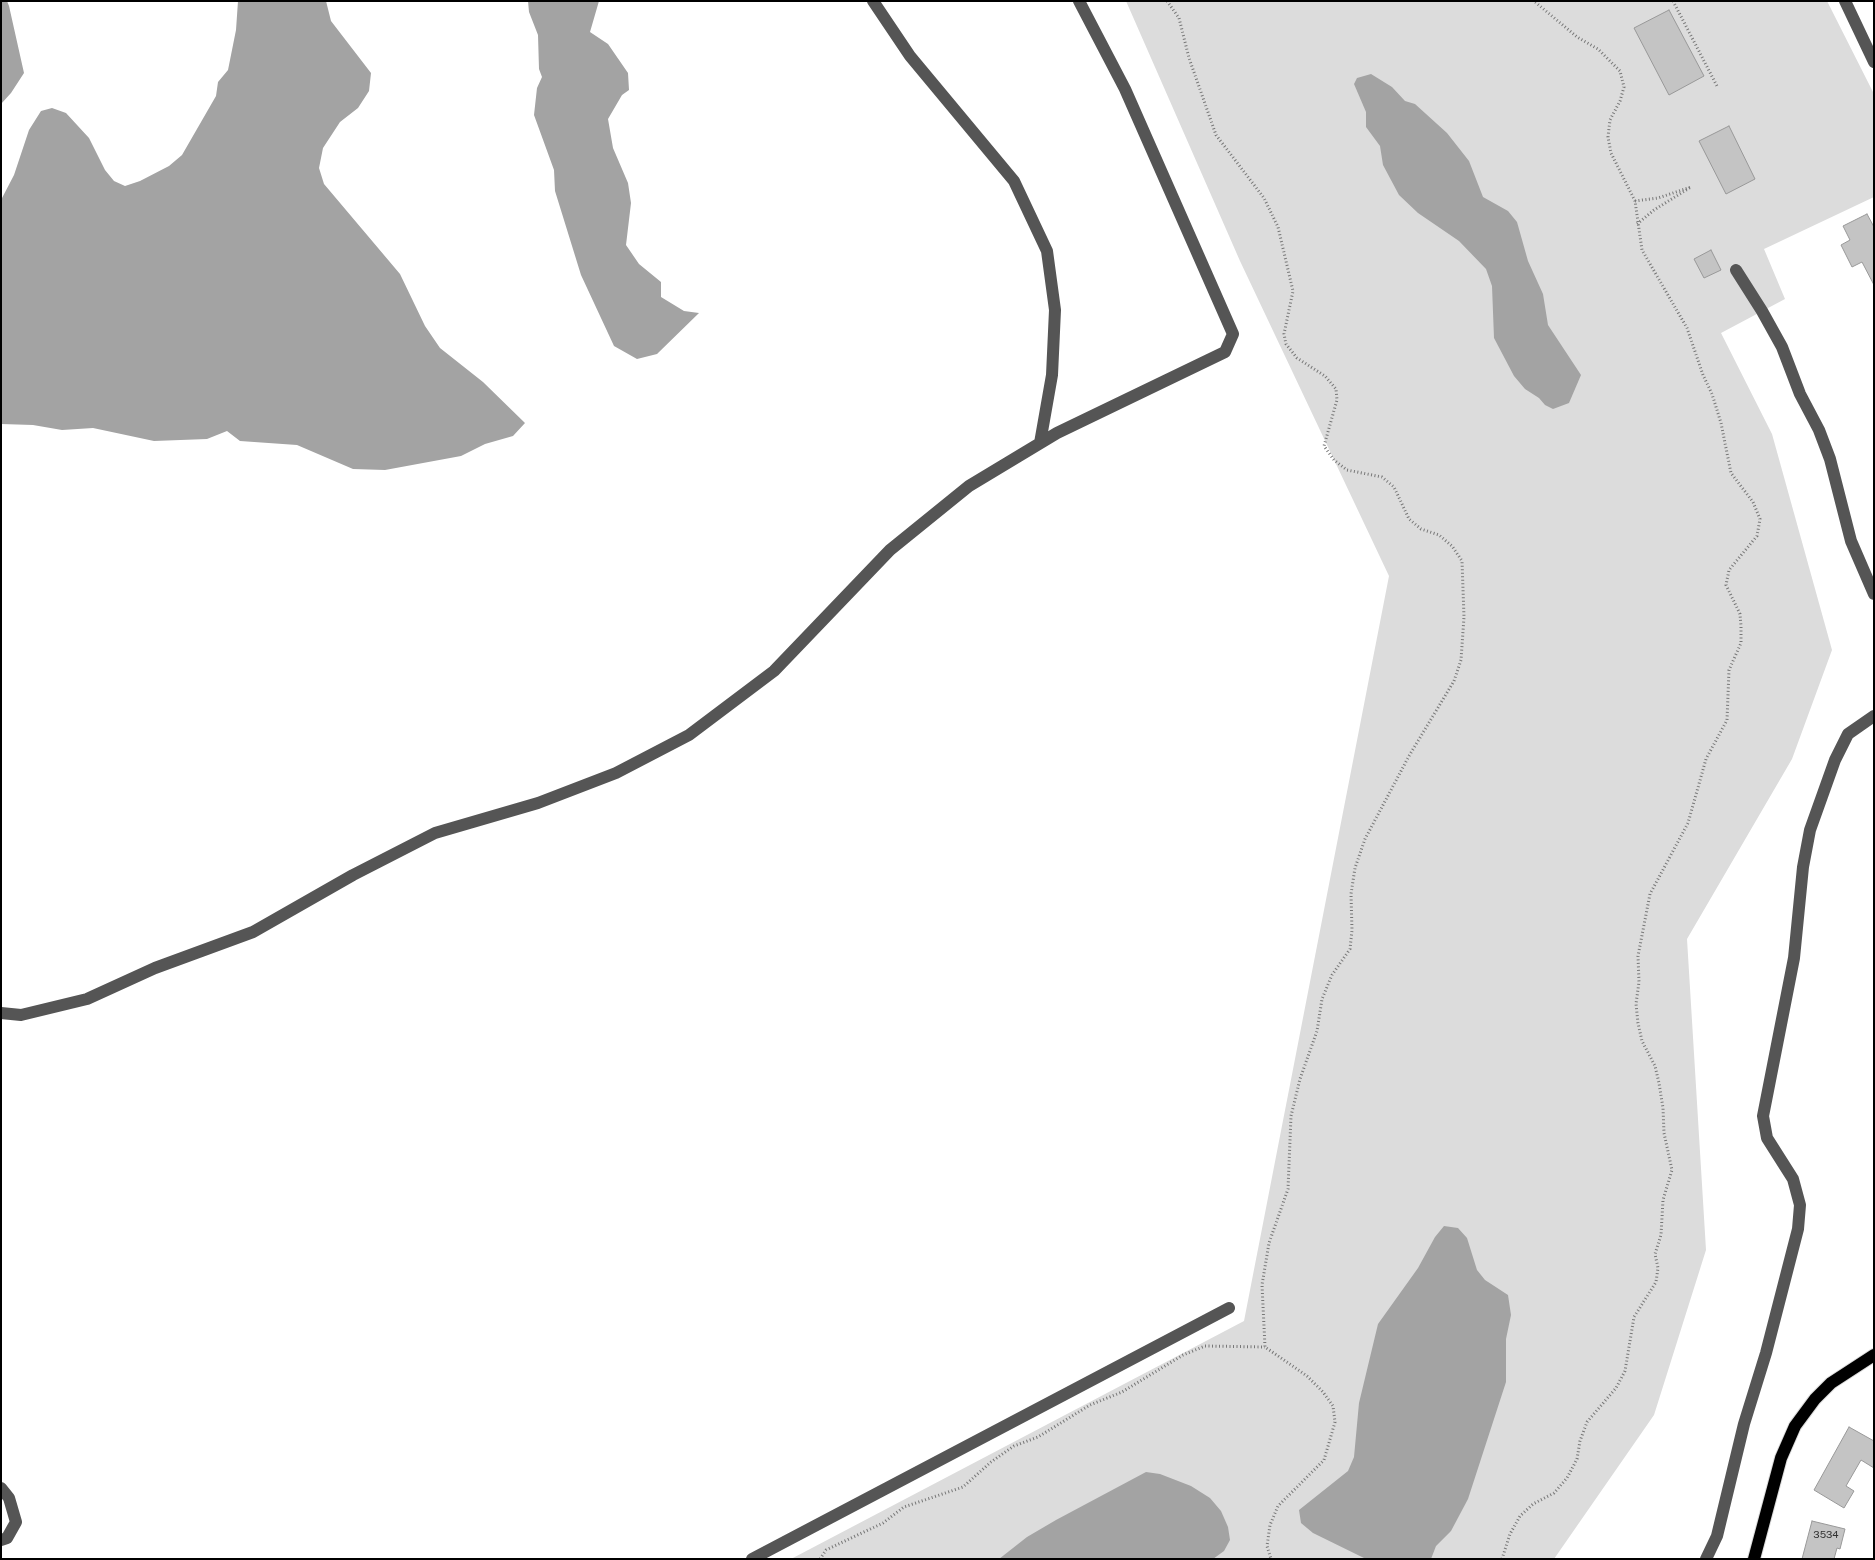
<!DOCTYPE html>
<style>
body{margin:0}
#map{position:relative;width:1875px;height:1560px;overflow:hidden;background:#fff;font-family:"Public Sans",sans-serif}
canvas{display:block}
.frame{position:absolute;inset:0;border:2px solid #000;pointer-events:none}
</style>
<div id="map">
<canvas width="1875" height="1560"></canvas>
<div class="frame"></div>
</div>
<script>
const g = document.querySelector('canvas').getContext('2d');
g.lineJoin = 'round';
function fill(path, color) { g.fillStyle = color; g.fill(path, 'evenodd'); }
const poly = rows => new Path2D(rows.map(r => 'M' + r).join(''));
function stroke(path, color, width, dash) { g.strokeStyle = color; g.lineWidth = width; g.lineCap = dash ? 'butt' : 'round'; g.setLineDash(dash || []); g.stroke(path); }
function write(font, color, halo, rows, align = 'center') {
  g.font = font + ' "Public Sans",sans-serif'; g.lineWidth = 5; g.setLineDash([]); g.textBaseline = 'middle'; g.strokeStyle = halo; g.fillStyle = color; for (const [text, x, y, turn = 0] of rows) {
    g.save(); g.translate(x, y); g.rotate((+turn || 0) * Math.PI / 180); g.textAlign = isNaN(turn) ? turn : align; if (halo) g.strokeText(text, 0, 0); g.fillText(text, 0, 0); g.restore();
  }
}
const green = poly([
 [1126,1,1827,1,1874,94,1874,197,1764,249,1785,299,1721,333,1772,434,1832,650,1792,759,1687,939,1706,1250,1654,1415,1554,1559,791,1559,1244,1321,1389,576,1240,261]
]);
const water = poly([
 [1,1,7,1,9,6,24,73,11,93,1,104],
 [238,1,326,1,331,21,371,73,369,91,358,108,340,122,323,148,319,168,324,184,400,274,425,326,440,348,483,382,525,423,513,436,485,444,461,456,385,470,353,469,297,445,240,441,227,431,207,439,154,441,93,428,62,430,33,425,1,424,1,200,14,175,29,130,41,111,52,108,66,113,89,138,105,170,114,181,125,186,140,181,169,166,182,155,216,96,218,82,228,70,236,30],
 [528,1,599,1,590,32,608,44,628,73,629,90,622,95,608,119,613,148,628,183,631,203,626,245,639,264,661,282,661,297,684,311,699,313,657,354,637,359,614,346,581,275,555,191,554,170,534,115,537,88,542,77,539,69,538,35,529,12],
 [1371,74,1392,87,1405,101,1415,104,1447,133,1469,161,1483,197,1508,211,1517,222,1528,261,1543,294,1548,325,1581,375,1569,403,1553,409,1545,405,1539,398,1525,389,1514,376,1494,338,1492,286,1486,269,1459,241,1418,213,1399,195,1383,165,1380,146,1366,127,1366,112,1354,84,1357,78],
 [1444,1226,1458,1228,1467,1238,1477,1270,1485,1280,1508,1295,1511,1315,1506,1339,1506,1382,1468,1499,1451,1531,1436,1546,1431,1559,1366,1559,1313,1533,1301,1523,1299,1510,1348,1471,1354,1457,1359,1403,1378,1324,1418,1268,1435,1237],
 [1146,1472,1160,1474,1191,1486,1210,1498,1221,1511,1228,1527,1230,1540,1224,1551,1213,1559,999,1559,1027,1537,1056,1520]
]);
const building = poly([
 [1669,10,1704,76,1669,95,1634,28,1669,10],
 [1729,126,1755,179,1726,194,1699,141,1729,126],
 [1867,214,1874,227,1874,285,1862,262,1852,267,1841,245,1850,240,1843,226,1867,214],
 [1711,250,1721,270,1704,278,1694,259,1711,250],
 [1849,1427,1874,1441,1874,1468,1861,1460,1846,1486,1854,1491,1844,1508,1814,1490,1849,1427],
 [1812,1521,1845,1529,1840,1549,1837,1548,1834,1559,1802,1559,1812,1521]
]);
const path = poly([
 [1167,1,1179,18,1189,58,1216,135,1264,198,1278,227,1293,291,1284,334,1286,344,1297,358,1325,376,1336,389,1337,400,1324,446,1334,460,1347,470,1382,477,1394,487,1409,519,1421,529,1439,535,1452,546,1462,561,1464,617,1461,660,1454,681,1409,756,1365,839,1355,868,1351,894,1352,930,1350,949,1332,975,1322,999,1317,1031,1300,1079,1291,1116,1288,1189,1269,1243,1262,1285,1265,1347,1307,1376,1323,1392,1333,1406,1335,1422,1324,1460,1278,1506,1270,1525,1267,1546,1271,1559],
 [1673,1,1718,88],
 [1635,201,1658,198,1691,187,1654,210,1637,224],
 [820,1559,826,1550,883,1523,904,1507,963,1487,991,1462,1014,1446,1038,1437,1090,1405,1122,1392,1183,1355,1205,1346,1265,1347],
 [1502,1559,1510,1534,1520,1516,1533,1504,1554,1493,1567,1478,1577,1459,1580,1441,1587,1422,1616,1388,1625,1371,1634,1317,1656,1282,1658,1268,1655,1254,1661,1235,1663,1200,1672,1170,1664,1133,1663,1108,1659,1083,1655,1066,1642,1041,1638,1023,1636,1004,1639,982,1638,956,1650,894,1688,823,1706,759,1727,720,1729,670,1741,643,1741,626,1740,614,1726,585,1729,570,1757,536,1760,519,1753,502,1731,473,1721,423,1712,394,1703,375,1687,328,1642,250,1635,201,1611,153,1608,137,1610,120,1620,101,1624,87,1620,71,1598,49,1577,37,1534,1]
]);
const minor = poly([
 [873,1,910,56,1014,181,1047,251,1055,310,1052,375,1040,443],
 [1845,1,1874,62],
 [1736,270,1762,311,1782,347,1800,394,1819,430,1830,459,1851,541,1874,594],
 [1,1013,21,1015,87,999,155,968,253,932,353,875,435,833,538,803,616,773,689,735,774,671,890,550,969,486,1057,433,1225,352,1233,334,1125,89,1079,1],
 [1,1488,9,1498,16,1522,7,1538,1,1540],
 [752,1559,1229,1308],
 [1706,1559,1717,1536,1744,1424,1766,1353,1798,1229,1800,1205,1793,1179,1767,1138,1763,1116,1794,958,1803,867,1810,830,1835,760,1848,734,1874,716]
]);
const major = poly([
 [1754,1559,1781,1458,1795,1426,1815,1399,1831,1383,1874,1355]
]);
const numberNames = [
 ["3534",1826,1535]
];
fill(green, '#dcdcdc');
fill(water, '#a3a3a3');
fill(building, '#c4c4c4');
stroke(building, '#999', 1);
stroke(major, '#dbdbdb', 14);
stroke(path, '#777', 3, [1, 2.5]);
stroke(minor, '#555', 12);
stroke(major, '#000', 12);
write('10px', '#313131', null, numberNames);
</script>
